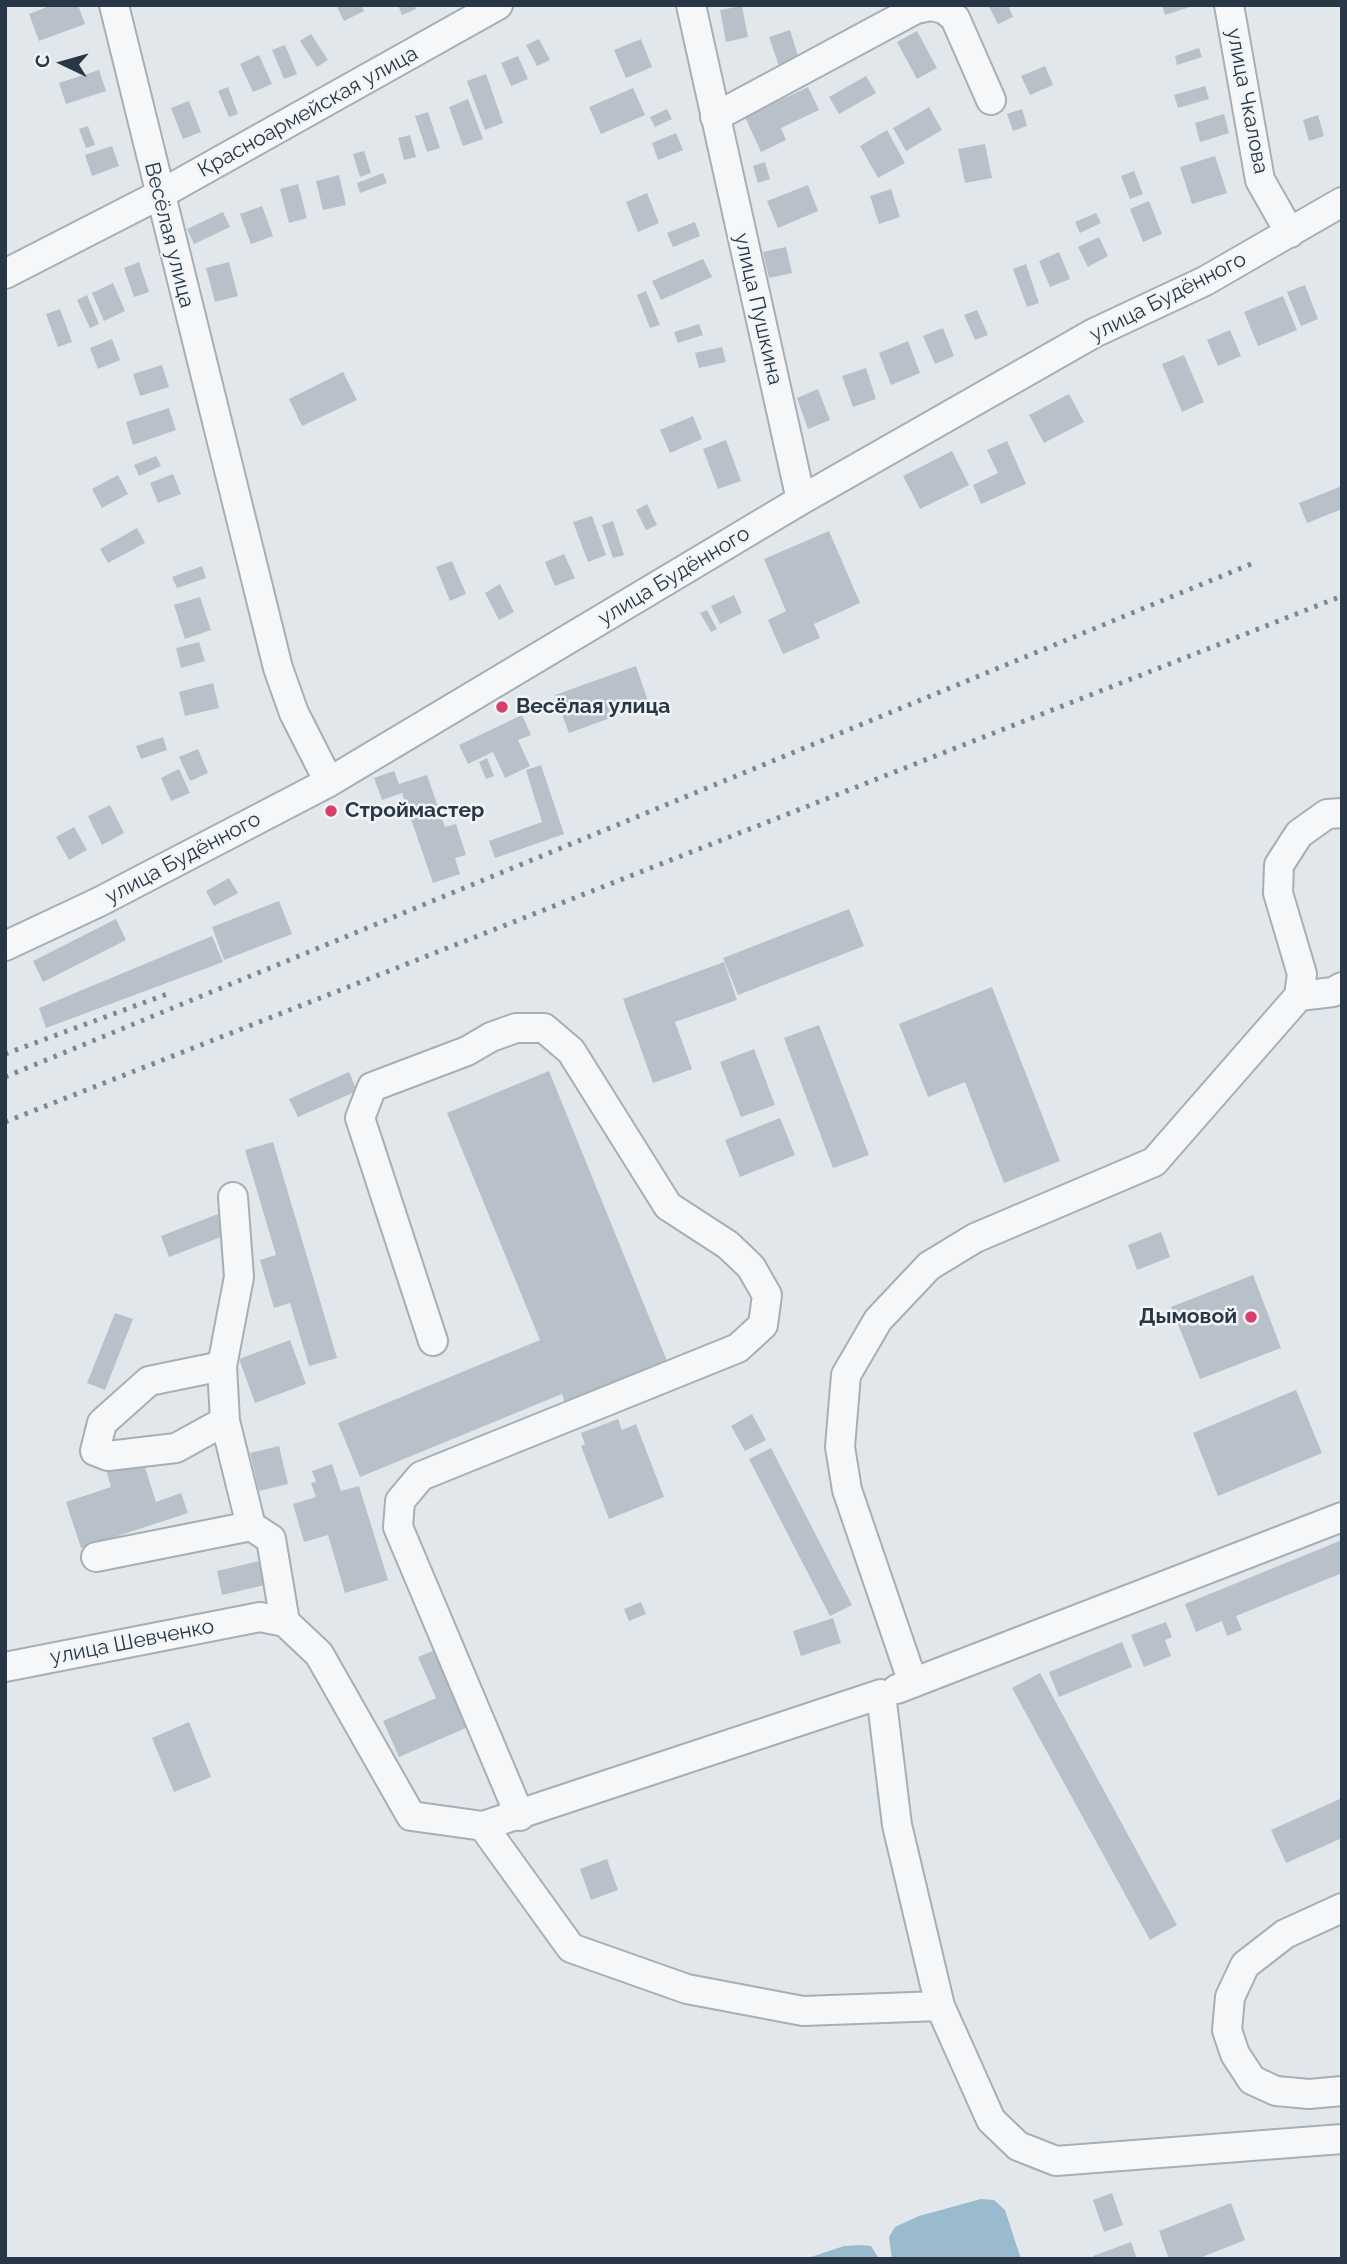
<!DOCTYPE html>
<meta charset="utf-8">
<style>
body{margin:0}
#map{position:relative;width:1347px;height:2264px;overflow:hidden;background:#e2e7eb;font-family:Raleway,sans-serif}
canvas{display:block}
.frame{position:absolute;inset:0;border:7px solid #283745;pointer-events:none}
.north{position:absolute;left:28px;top:28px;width:70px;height:70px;-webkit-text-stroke:5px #f2f5f8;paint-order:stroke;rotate:275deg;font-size:19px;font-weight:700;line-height:28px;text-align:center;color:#283745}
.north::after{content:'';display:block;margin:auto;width:24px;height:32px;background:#283745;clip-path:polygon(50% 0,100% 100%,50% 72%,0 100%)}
</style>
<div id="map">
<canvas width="1347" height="2264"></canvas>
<div class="frame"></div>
<div class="north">С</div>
</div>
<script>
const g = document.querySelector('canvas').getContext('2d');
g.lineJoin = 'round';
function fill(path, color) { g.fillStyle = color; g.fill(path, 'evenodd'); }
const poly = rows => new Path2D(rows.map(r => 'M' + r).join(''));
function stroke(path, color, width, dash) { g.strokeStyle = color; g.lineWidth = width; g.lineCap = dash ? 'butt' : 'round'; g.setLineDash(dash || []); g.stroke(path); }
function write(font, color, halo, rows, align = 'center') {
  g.font = font + ' Raleway,sans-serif'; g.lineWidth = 5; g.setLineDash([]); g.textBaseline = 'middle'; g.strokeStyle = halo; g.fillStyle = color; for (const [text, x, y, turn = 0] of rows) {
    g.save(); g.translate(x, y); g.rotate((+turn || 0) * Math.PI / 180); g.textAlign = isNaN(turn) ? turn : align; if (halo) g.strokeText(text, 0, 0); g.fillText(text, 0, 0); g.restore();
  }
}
const water = poly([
 [981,2199,994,2200,1005,2210,1021,2259,892,2259,889,2237,895,2227,919,2216],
 [860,2245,871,2246,879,2259,805,2259,844,2246]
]);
const building = poly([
 [52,5,78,5,85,24,39,41,29,14],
 [336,5,361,5,364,11,344,21],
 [398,5,414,5,416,9,402,15],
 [988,5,1008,5,1013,17,998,24],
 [1162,5,1193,5,1193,6,1165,15],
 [742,6,748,37,726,42,720,10],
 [790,30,799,59,779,66,769,37],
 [917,31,937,68,917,79,897,42],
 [311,34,328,60,317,67,300,41],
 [539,39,550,60,537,66,526,45],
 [641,39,652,67,626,78,614,50],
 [285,45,297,74,284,79,272,50],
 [1199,48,1202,57,1177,65,1175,56],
 [259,55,272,84,253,92,240,64],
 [518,56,528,79,511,86,501,63],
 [1045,66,1053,85,1030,95,1021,76],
 [99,70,106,91,66,104,59,83],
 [486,74,503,123,485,130,467,81],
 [866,76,876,93,839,114,829,97],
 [1205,86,1209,99,1178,108,1174,95],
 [228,87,238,114,229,117,218,91],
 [808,87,819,110,781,128,786,140,761,152,745,117],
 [633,88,645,115,601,134,589,107],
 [468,99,483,139,463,146,449,107],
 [189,101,201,132,183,139,171,108],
 [929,107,942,130,906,151,893,128],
 [667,109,672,119,655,127,650,117],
 [1022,109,1027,126,1013,131,1007,114],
 [428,112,440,148,427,152,415,116],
 [1224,114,1229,133,1200,142,1195,123],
 [1318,115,1324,136,1309,141,1303,120],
 [88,126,95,145,86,148,79,129],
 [887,130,905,163,878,178,860,146],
 [676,133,683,150,658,160,652,143],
 [410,135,416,157,404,160,398,138],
 [985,144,992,178,965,183,958,149],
 [112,146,119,166,92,176,85,155],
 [364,151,371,173,360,177,353,154],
 [1215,156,1227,193,1192,204,1180,167],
 [765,162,770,179,758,183,753,166],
 [1134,171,1143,194,1130,199,1121,176],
 [383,173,387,183,360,193,357,183],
 [339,175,346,205,323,210,316,181],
 [298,184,307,218,289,223,280,189],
 [808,185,818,211,778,228,767,201],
 [891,189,900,217,879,224,870,196],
 [647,193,659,223,638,232,626,202],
 [1149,201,1162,234,1143,242,1130,209],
 [262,206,273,236,251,244,240,214],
 [223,212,230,227,194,244,187,229],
 [1096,213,1101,223,1080,233,1075,222],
 [695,222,700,236,673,247,667,233],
 [1099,237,1108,256,1088,267,1078,247],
 [786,247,792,273,769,278,763,252],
 [1059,252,1070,279,1050,287,1039,261],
 [703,259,712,277,661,300,652,281],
 [139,262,149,292,134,297,124,268],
 [229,262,238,296,215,302,206,268],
 [1026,264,1039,303,1027,307,1013,269],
 [113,283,125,311,104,321,92,293],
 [1305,285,1318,319,1301,326,1287,292],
 [646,291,660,325,650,328,637,295],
 [87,295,99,324,90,328,77,300],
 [1283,296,1297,330,1258,346,1244,312],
 [60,309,72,342,58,347,46,314],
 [977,310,988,335,975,340,964,315],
 [699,324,703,335,678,343,674,332],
 [943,328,954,356,935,364,923,336],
 [1230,330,1241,356,1218,366,1207,340],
 [112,339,120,360,98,369,90,348],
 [908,341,920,373,891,385,879,353],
 [722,347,726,362,699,368,695,353],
 [1184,355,1204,402,1182,412,1162,364],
 [162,365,169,387,140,396,133,374],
 [866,368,876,399,853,407,842,376],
 [343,372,357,400,302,426,289,399],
 [818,389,830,420,808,429,797,398],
 [1069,394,1084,422,1044,443,1029,415],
 [169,408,176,430,133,445,126,422],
 [693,416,702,439,670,453,660,430],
 [726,440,741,481,718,489,703,449],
 [1007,441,1026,484,981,504,973,485,998,473,987,450],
 [952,451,969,485,920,509,903,476],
 [156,456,161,466,139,476,134,465],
 [173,474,181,494,158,503,150,483],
 [118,475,128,494,102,508,92,489],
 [1342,486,1342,509,1307,523,1299,503],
 [647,504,657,525,646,530,636,510],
 [592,516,606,555,588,562,573,522],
 [613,521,624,555,613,558,602,525],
 [137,528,145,543,108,563,100,549],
 [829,531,860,603,814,624,820,638,783,654,768,620,786,611,764,559],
 [564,554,575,578,555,586,545,562],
 [452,561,466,594,450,601,436,567],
 [202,566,206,578,177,588,172,577],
 [500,584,514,612,499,620,485,593],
 [734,595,742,613,720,624,711,606],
 [200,597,211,630,185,639,174,605],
 [707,610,717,629,711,632,700,613],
 [199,642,205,661,181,668,176,648],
 [636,666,649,704,569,733,555,695],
 [213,683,219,708,185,716,179,692],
 [522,715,531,735,518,740,530,766,505,778,493,752,468,764,459,745],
 [163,737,167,750,141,759,136,746],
 [198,749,208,773,190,781,179,757],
 [487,758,494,776,486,779,479,762],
 [541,765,564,834,495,858,489,841,542,822,526,770],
 [179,769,190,793,171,801,161,778],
 [394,771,399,784,427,775,445,827,456,824,466,855,455,858,460,874,433,883,402,793,382,800,374,778],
 [110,805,124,833,102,845,88,816],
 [74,827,87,850,69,860,56,837],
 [229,878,238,893,214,906,206,891],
 [279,901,292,934,224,960,212,927],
 [849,909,864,946,738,995,723,958],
 [116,919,126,940,43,982,33,961],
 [212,936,223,962,46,1028,39,1008],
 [724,962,737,1000,675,1022,692,1069,653,1083,623,999],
 [992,987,1060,1161,1004,1183,965,1082,928,1097,899,1024],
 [819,1025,869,1155,833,1168,784,1038],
 [754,1049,775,1105,741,1117,720,1062],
 [549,1071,667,1361,565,1403,562,1394,360,1477,338,1423,540,1340,447,1113],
 [349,1072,357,1091,298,1117,289,1099],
 [780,1118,795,1155,740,1177,725,1140],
 [273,1142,337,1358,309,1366,290,1303,274,1308,260,1260,276,1255,245,1150],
 [218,1214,226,1235,169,1257,161,1236],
 [1161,1232,1170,1257,1137,1270,1128,1245],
 [1253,1275,1281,1348,1200,1379,1171,1307],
 [115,1313,133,1319,105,1390,87,1383],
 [290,1340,306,1384,255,1403,239,1359],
 [1296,1390,1322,1453,1218,1496,1193,1433],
 [752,1414,766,1440,745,1451,731,1426],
 [618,1419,622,1430,636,1424,664,1497,609,1519,581,1446,585,1444,581,1433],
 [279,1446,288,1484,259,1491,250,1453],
 [771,1448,852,1605,830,1616,749,1459],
 [142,1458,156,1502,181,1493,188,1513,81,1548,66,1502,111,1487,106,1470],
 [332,1464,341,1491,359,1486,388,1580,345,1593,328,1535,304,1542,293,1504,316,1497,311,1483,316,1482,312,1471],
 [1342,1540,1342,1573,1236,1616,1242,1630,1227,1636,1222,1621,1196,1632,1185,1604],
 [263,1560,269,1584,222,1595,217,1571],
 [641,1602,646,1614,629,1621,624,1609],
 [833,1618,841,1643,801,1656,793,1631],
 [1166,1622,1172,1637,1165,1640,1171,1656,1144,1667,1131,1635],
 [1122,1642,1132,1667,1059,1697,1049,1672],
 [435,1650,468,1727,399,1757,383,1721,436,1698,418,1657],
 [1040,1673,1177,1925,1150,1940,1012,1688],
 [189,1722,211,1777,174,1792,152,1738],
 [1342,1798,1342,1838,1286,1863,1271,1830],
 [607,1859,618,1890,591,1900,580,1869],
 [1112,2193,1123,2225,1104,2232,1093,2200],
 [1231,2203,1245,2240,1197,2259,1169,2259,1159,2231],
 [1131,2242,1137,2259,1094,2259,1093,2256]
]);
const minor = poly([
 [114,5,278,668,294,713,329,782],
 [691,5,801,500],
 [1229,5,1260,180,1290,233],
 [715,117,916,9,931,6,944,9,955,18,991,100],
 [5,274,159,195,498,5],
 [5,946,99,902,329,782,801,500,1094,333,1205,281,1342,202],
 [1299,996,1333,992,1342,987],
 [233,1197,239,1277,222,1366,225,1421,251,1526],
 [433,1341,360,1118,372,1087,467,1051,491,1037,516,1028,544,1028,571,1051,668,1206,728,1245,751,1267,767,1295,763,1325,738,1348,421,1476,400,1501,398,1527,520,1816],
 [222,1366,149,1381,102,1423,95,1451,108,1456,176,1448,225,1421],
 [96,1557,251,1526,271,1539,285,1622],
 [5,1667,260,1617,285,1622,319,1654,411,1816,483,1826,881,1694,897,1825,940,2006,991,2120,1018,2146,1056,2161,1342,2139],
 [913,1683,847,1490,840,1447,846,1375,878,1320,929,1266,975,1238,1154,1162,1299,996,1302,974,1278,893,1279,865,1299,834,1327,814,1342,813],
 [897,1689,1342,1517],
 [483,1826,571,1948,687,1989,803,2011,940,2006],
 [1342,1908,1285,1934,1245,1965,1230,1997,1227,2030,1235,2054,1252,2080,1276,2091,1309,2094,1342,2091]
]);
const rail = poly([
 [5,1054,170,993],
 [5,1077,1251,564],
 [5,1122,1342,596]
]);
const markers = [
 [502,707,7,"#d93e6c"],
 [331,811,7,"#d93e6c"],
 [1251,1317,7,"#d93e6c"]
];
const streetNames = [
 ["улица Чкалова",1247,101,79],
 ["Красноармейская улица",308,112,-29],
 ["Весёлая улица",169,235,76],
 ["улица Будённого",1168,297,-27],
 ["улица Пушкина",758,309,77],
 ["улица Будённого",674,576,-31],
 ["улица Будённого",183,858,-28],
 ["улица Шевченко",132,1642,-11]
];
const poiNames = [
 ["Весёлая улица",516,707],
 ["Строймастер",345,811],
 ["Дымовой",1237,1317,"right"]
];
fill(water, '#9abbce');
fill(building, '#b8c1ca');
stroke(minor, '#a6afb6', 32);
stroke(minor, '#f5f7f9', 28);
stroke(rail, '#7a8996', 5, [3.5, 7]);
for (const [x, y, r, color] of markers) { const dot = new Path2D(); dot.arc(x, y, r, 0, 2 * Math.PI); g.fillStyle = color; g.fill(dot); stroke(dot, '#f2f5f8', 2.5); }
write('21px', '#283745', '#f2f5f8', streetNames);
write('bold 21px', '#283745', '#f2f5f8', poiNames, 'left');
</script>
